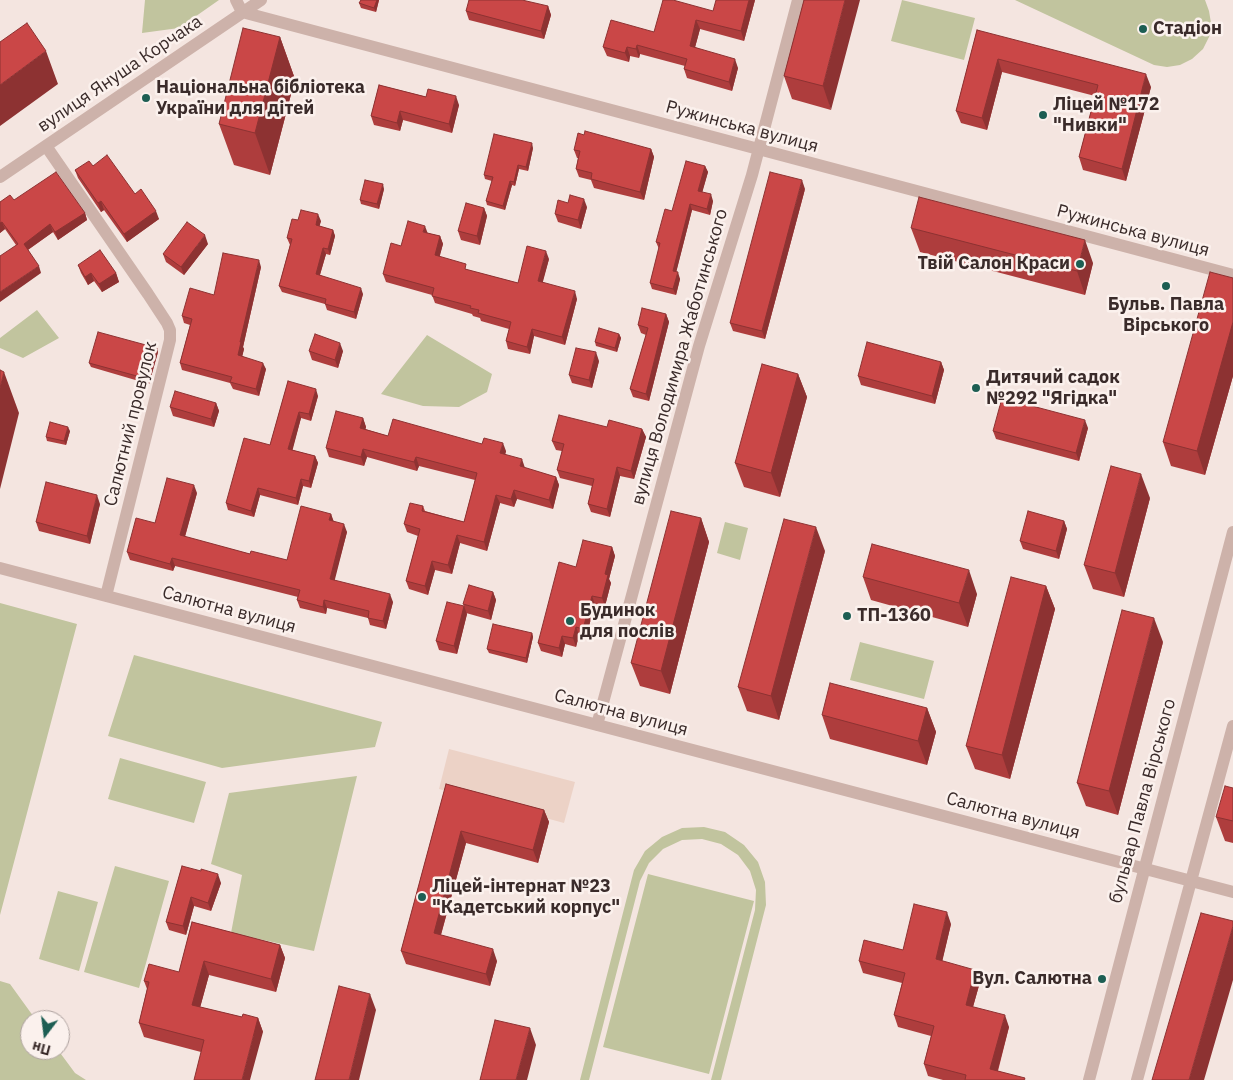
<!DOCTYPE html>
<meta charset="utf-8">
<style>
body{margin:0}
#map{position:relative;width:1233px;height:1080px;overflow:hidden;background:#f4e5e0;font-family:"IBM Plex Sans",sans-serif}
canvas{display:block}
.north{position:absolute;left:20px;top:1010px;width:50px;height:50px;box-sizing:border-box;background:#fbf1ed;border:1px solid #aea29f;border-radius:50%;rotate:195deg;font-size:14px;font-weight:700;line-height:20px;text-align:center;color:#3a2b2a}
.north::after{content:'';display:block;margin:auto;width:18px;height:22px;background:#1d5e53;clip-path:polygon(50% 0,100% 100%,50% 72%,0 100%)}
</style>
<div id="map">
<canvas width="1233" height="1080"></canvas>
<div class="north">Пн</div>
</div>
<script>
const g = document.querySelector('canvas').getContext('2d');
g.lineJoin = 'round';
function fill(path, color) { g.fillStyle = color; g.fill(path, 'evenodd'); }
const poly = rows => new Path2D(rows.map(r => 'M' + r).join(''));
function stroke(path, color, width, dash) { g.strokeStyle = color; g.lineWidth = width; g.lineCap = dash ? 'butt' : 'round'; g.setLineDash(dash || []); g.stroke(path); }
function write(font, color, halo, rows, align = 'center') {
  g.font = font + ' "IBM Plex Sans",sans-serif'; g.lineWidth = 5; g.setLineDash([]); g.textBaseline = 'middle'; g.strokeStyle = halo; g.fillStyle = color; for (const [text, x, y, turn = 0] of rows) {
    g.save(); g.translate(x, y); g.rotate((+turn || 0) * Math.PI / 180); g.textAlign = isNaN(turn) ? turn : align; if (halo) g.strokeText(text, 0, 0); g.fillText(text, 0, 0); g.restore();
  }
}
const green = poly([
 [145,0,219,0,179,28,142,33],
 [902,0,975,18,964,60,891,41],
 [1015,0,1205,0,1209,11,1211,23,1210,35,1203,49,1192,59,1180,65,1167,67,1154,65],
 [37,310,59,338,23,358,0,348,0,338],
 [427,335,492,374,487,392,459,407,423,406,381,394],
 [725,522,748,528,740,560,717,553],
 [0,603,77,624,0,915],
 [860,642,934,661,924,699,850,680],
 [134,655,382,722,375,747,222,768,108,736],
 [120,758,206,782,194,823,108,799],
 [357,776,314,951,231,933,242,875,211,864,229,793],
 [704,827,725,832,744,845,758,862,765,882,766,905,721,1080,711,1080,755,910,756,890,750,871,738,855,721,844,702,839,682,840,663,849,649,863,640,881,589,1080,580,1080,634,870,645,851,662,837,682,828],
 [115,866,169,881,139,988,84,972],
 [648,874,754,901,709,1074,603,1047],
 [58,891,98,902,79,971,39,959],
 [0,981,10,984,36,1020,30,1020,30,1050,58,1050,75,1073,86,1080,0,1080]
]);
const plaza = poly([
 [449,749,575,782,564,823,439,789]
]);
const minor = poly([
 [236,0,242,12],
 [242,12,1233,275],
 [46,146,148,294,167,323,170,330,170,340,106,596],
 [0,177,261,0],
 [0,568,1233,892],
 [597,725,699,346,752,175,798,0],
 [1089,1080,1233,532],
 [1137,1080,1233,726]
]);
const wall = poly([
 [361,0,379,0,376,12,361,8,359,3],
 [755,0,744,41,700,29,695,47,738,68,732,91,687,78,684,69,685,66,640,54,639,58,630,56,629,62,607,56,603,47,654,32,713,11],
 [804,0,831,110,792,99,784,76],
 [548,6,551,15,544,39,469,20,466,11],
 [977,30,1151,87,1126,181,1083,170,1079,157,1095,96,1002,72,987,130,961,123,956,111],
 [280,37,295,79,270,175,234,165,219,124],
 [379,85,459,105,452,133,403,120,400,131,374,125,371,116],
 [533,148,528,171,519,169,515,186,512,185,505,210,487,205,486,201,492,181,485,179,484,175],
 [651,149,654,157,644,200,594,188,591,180,579,177,576,169,578,158,577,158,574,150],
 [93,166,135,194,159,219,127,242,104,210,101,212,78,178,75,170],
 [705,166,708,172,702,192,713,201,710,215,692,210,676,272,680,279,676,295,652,289,650,283,659,249,656,242],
 [384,189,379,209,361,204,360,200],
 [805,189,765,339,733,331,730,323],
 [14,200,85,213,87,220,58,240,53,232,28,250,41,273,16,245,5,229,0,233,0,202],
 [587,207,581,229,558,222,555,214],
 [484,208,487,216,480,245,461,240,458,231],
 [298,220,321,221,319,226,333,230,335,236,330,255,326,254,320,275,363,294,356,319,327,310,325,304,282,292,279,286,290,245,287,238],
 [911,228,1093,263,1085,295,920,252],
 [427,233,440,236,443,244,439,257,468,270,518,283,549,259,542,283,577,299,565,345,534,336,530,354,508,349,506,341,509,329,481,321,480,318,473,316,472,314,435,303,432,295,386,282,383,274,401,246],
 [208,244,184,275,166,262,163,254],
 [78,265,116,273,119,282,102,292,94,281,88,285,81,273],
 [261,267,243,347,244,349,242,356,266,369,259,396,233,389,230,383,182,370,180,363,190,325,184,323,182,316,214,295],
 [1233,278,1233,376,1205,475,1171,466,1163,442],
 [666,314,669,322,649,401,633,397,630,389,646,335,641,333,638,325],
 [619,334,621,338,617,352,596,346,595,342],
 [309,351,343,351,338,368,312,360],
 [158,352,149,384,91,367,89,363],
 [599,361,592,388,572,383,569,375],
 [941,362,944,370,935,404,861,385,858,376],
 [798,374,807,397,780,497,744,487,735,463],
 [288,381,318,396,311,421,301,418,292,450,315,456,318,463,311,488,303,486,298,505,260,495,254,517,228,510,226,503,270,445],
 [216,403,219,411,214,427,173,416,170,407],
 [363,418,366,427,365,429,388,436,506,451,505,455,525,468,556,477,559,485,553,509,517,499,514,507,500,503,487,551,460,543,452,574,435,570,428,595,409,589,406,581,418,536,407,532,404,524,423,506,425,511,464,522,475,480,419,466,417,471,367,457,364,466,329,457,326,448],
 [607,427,642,429,646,437,634,479,620,476,610,517,591,512,588,504,592,486,560,478,557,470,562,451,556,450,552,441],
 [1088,428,1079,461,996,439,993,431],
 [70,431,66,445,47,441,46,437],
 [197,493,185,537,250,554,287,560,331,514,333,521,347,532,334,580,393,602,386,629,370,625,368,618,327,608,326,614,300,608,297,600,298,597,175,566,173,571,130,560,127,552,155,523],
 [1150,498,1124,597,1093,589,1084,565],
 [100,504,90,544,39,531,36,522],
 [701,518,709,542,670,694,640,686,631,663],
 [1064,521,1067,529,1059,559,1023,549,1020,541],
 [612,547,615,556,609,579,611,583,605,606,595,604,586,637,579,635,576,647,565,644,562,657,541,651,538,643,576,567],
 [825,551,779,720,747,711,738,687],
 [863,577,977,594,968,627,871,600],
 [1046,586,1055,609,1010,779,975,769,966,746],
 [493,592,496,600,491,620,466,613,467,614,457,654,439,650,436,641,464,606,463,604],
 [532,633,533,637,527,663,489,653,487,649],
 [1163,642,1118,815,1086,806,1077,783],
 [927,708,936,732,927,765,830,739,822,715],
 [446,784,544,810,549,822,538,863,466,843,441,935,497,961,490,986,406,964,401,951],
 [1233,788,1233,843,1225,841,1216,817],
 [182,866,221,883,211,911,194,906,186,935,169,930,166,922],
 [192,922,280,945,285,958,276,992,209,975,200,1007,242,1017,258,1018,263,1032,201,1052,144,1037,139,1023,147,989,144,981,179,972],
 [951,924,942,961,980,982,973,1007,1009,1027,998,1071,1026,1080,943,1080,928,1076,924,1064,931,1036,898,1027,894,1015,902,983,863,973,859,961,903,950]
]);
const shadedWall = poly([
 [377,0,379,0,376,12,374,8],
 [749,0,755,0,744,41,741,31],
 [845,0,860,0,831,110,823,86],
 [548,6,551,15,544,39,541,31],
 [696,20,700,29,693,55,690,46],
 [280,37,295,79,270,175,255,133],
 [637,45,640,54,639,58,636,49],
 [627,47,630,56,629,62,625,53],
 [46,51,58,84,0,126,0,85],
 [735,59,738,68,732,91,729,82],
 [998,59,1002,72,987,130,982,118],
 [1146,74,1151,87,1126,181,1122,169],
 [456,96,459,105,452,133,449,124],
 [400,111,403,120,400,131,397,123],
 [532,143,533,148,528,171,526,167],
 [651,149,654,157,644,200,640,192],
 [518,165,519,169,515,186,514,182],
 [705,166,708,172,701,197,698,191],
 [802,180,805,189,765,339,762,331],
 [510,181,512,185,505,210,503,206],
 [383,184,384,189,379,209,377,204],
 [711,194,713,201,710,215,707,209],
 [584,199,587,207,581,229,578,220],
 [101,201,104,210,101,212,98,203],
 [690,204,692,210,675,277,673,271],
 [484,208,487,216,480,245,477,236],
 [156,211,159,219,127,242,124,234],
 [85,213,87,220,58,240,55,232],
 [318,214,321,221,318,232,316,225],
 [2,222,5,229,0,233,0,223],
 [50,224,53,232,26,251,24,244],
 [425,226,428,234,423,232],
 [333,230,335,236,330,255,328,249],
 [205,235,208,244,184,275,181,267],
 [440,236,443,244,438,263,435,255],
 [1085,240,1093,263,1085,295,1077,271],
 [323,248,326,254,318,281,316,274],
 [546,251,549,259,541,289,538,281],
 [259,260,261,267,243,347,244,349,241,362,238,355,240,342],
 [39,266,41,273,0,302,0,292],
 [678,272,680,279,676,295,673,289],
 [91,273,94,281,88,285,85,277],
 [116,273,119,282,102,292,99,284],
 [361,288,363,294,356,319,354,312],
 [575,291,577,299,565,345,562,337],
 [666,314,669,322,649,401,646,394],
 [1233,322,1233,376,1205,475,1197,451],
 [532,329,534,336,530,354,527,347],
 [619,334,621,338,617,352,615,348],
 [340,343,343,351,338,368,335,360],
 [157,348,158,352,149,384,148,379],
 [596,352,599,361,592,388,589,380],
 [941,362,944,370,935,404,932,396],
 [263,363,266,369,259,396,256,389],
 [4,372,19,413,0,489,0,388],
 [798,374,807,397,780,497,771,473],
 [316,389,318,396,311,421,309,414],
 [216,403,219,411,214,427,211,419],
 [299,412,301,418,291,456,288,449],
 [363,418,366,427,364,437,360,428],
 [1085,420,1088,428,1079,461,1076,453],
 [68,427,70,431,66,445,64,441],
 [642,429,646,437,634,479,631,471],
 [503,443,506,451,503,462,500,453],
 [363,449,367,457,364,466,361,457],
 [315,456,318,463,311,488,309,481],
 [416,457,419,466,417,471,414,462],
 [522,459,525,468,520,466],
 [617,467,620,476,610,517,607,509],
 [1141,474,1150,498,1124,597,1115,573],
 [556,477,559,485,553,509,549,500],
 [301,479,303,486,298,505,296,498],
 [194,485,197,493,183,543,180,535],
 [258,488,260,495,254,517,251,511],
 [514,490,517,499,514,507,511,499],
 [97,495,100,504,90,544,87,536],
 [496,495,500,503,487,551,484,542],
 [331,514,334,522,329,520],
 [701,518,709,542,670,694,661,671],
 [1064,521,1067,529,1059,559,1056,551],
 [344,524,347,532,333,587,330,579],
 [816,527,825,551,779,720,771,696],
 [457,535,460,543,452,574,448,565],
 [612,547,615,556,609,579,611,583,605,606,602,598,605,574],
 [172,558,175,566,173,571,170,564],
 [432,561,435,570,428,595,425,586],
 [969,570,977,594,968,627,959,603],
 [1046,586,1055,609,1010,779,1002,755],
 [493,592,496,600,491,620,488,611],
 [390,594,393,602,386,629,383,621],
 [592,596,595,604,586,637,583,629],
 [324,600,327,608,326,614,323,607],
 [464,606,467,614,457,654,454,646],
 [1154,618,1163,642,1118,815,1109,791],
 [576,627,579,635,576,647,573,638],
 [532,633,533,637,527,663,526,658],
 [562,636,565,644,562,657,559,648],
 [927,708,936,732,927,765,918,741],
 [544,810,549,822,538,863,533,850],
 [461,831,466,843,438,945,434,933],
 [218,874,221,883,211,911,208,903],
 [191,897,194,906,186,935,183,926],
 [947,912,951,924,940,971,936,959],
 [1233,926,1233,980,1204,1080,1189,1080],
 [280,945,285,958,276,992,271,979],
 [493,949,497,961,490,986,486,974],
 [204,961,209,975,197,1019,192,1005],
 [975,970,980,982,970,1017,966,1005],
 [370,994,376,1010,359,1080,349,1080],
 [1005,1015,1009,1027,995,1080,990,1069],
 [258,1018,263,1032,250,1080,242,1080],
 [530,1028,536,1045,527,1080,516,1080]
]);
const building = poly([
 [361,0,377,0,374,8,359,3,361,0],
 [469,0,522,0,548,6,541,31,466,11,469,0],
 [663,0,673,0,713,11,716,0,749,0,741,31,696,20,690,46,735,59,729,82,684,69,687,59,637,45,636,49,627,47,625,53,603,47,611,20,654,32,663,0],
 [804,0,845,0,823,86,784,76,804,0],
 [27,23,46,51,0,85,0,42,27,23],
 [243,28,280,37,255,133,219,124,243,28],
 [977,30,1146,74,1122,169,1079,157,1098,85,998,59,982,118,956,111,977,30],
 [379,85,426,97,428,89,456,96,449,124,400,111,397,123,371,116,379,85],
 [585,131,651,149,640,192,591,179,592,173,576,169,580,151,574,150,578,133,584,135,585,131],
 [494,134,532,143,526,167,518,165,514,182,510,181,503,206,486,201,493,177,484,175,494,134],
 [107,155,135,194,141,189,156,211,124,234,101,201,98,203,75,170,89,161,93,166,107,155],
 [686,161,705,166,698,191,711,194,707,209,690,204,673,271,678,272,673,289,650,283,660,243,656,242,665,209,672,211,686,161],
 [56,172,85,213,55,232,50,224,24,244,39,266,0,292,0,256,18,244,2,222,0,223,0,202,10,195,14,200,56,172],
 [770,172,802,180,762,331,730,323,770,172],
 [365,180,383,184,377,204,360,200,365,180],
 [570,195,584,199,578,220,555,214,558,200,568,203,570,195],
 [919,197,1085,240,1077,271,911,228,919,197],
 [466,203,484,208,477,236,458,231,466,203],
 [301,210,318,214,316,225,333,230,328,249,323,248,316,274,361,288,354,312,325,304,326,299,279,286,292,239,287,238,292,219,298,220,301,210],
 [408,221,425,226,423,232,440,236,435,255,466,264,465,269,518,283,527,246,546,251,538,281,575,291,562,337,532,329,527,347,506,341,511,322,478,313,479,310,470,308,471,306,432,296,434,288,383,274,391,243,401,246,408,221],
 [187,222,205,235,181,267,163,254,187,222],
 [100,250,116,273,99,284,91,273,85,277,78,265,100,250],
 [223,253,259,260,240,342,241,342,238,355,263,363,256,389,230,382,232,377,180,363,192,319,182,316,190,288,214,295,223,253],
 [1210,272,1233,278,1233,322,1197,451,1163,442,1210,272],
 [642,308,666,314,646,394,630,389,648,328,638,325,642,308],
 [599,328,619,334,615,348,595,342,599,328],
 [98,332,157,348,148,379,89,363,98,332],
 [315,334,340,343,335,360,309,351,315,334],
 [867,342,941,362,932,396,858,376,867,342],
 [576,348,596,352,589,380,569,375,576,348],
 [762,364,798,374,771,473,735,463,762,364],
 [0,370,4,372,0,388,0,370],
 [288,381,316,389,309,414,299,412,288,449,315,456,309,481,301,479,296,498,258,488,251,511,226,503,244,438,270,445,288,381],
 [175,391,216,403,211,419,170,407,175,391],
 [1002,398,1085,420,1076,453,993,431,1002,398],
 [336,411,363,418,360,428,388,436,393,419,482,444,484,438,503,443,500,453,522,459,520,466,556,477,549,500,514,490,511,499,496,495,484,542,457,535,448,565,432,561,425,586,406,581,420,529,404,524,410,503,423,506,422,511,464,522,477,473,416,457,414,462,363,449,361,457,326,448,336,411],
 [559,415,607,427,609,420,642,429,631,471,617,467,607,509,588,504,594,479,557,470,564,444,552,441,559,415],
 [50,422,68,427,64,441,46,437,50,422],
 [1111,466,1141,474,1115,573,1084,565,1111,466],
 [167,478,194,485,180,535,250,554,251,551,287,560,301,506,331,514,329,520,344,524,330,579,390,594,383,621,368,618,369,611,324,600,323,607,297,600,300,590,172,558,170,564,127,552,136,518,155,523,167,478],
 [46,482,97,495,87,536,36,522,46,482],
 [671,511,701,518,661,671,631,663,671,511],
 [1028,511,1064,521,1056,551,1020,541,1028,511],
 [784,519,816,527,771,696,738,687,784,519],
 [583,540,612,547,605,574,608,575,602,598,592,596,583,629,576,627,573,638,562,636,559,648,538,643,559,562,576,567,583,540],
 [872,544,969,570,959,603,863,577,872,544],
 [1011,577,1046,586,1002,755,966,746,1011,577],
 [469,585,493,592,488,611,463,604,469,585],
 [447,602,464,606,454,646,436,641,447,602],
 [1122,610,1154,618,1109,791,1077,783,1122,610],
 [493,624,532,633,526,658,487,649,493,624],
 [830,683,927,708,918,741,822,715,830,683],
 [446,784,544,810,533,850,461,831,434,933,493,949,486,974,401,951,446,784],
 [1225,786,1233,788,1233,821,1216,817,1225,786],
 [182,866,201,871,201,869,218,874,208,903,191,897,183,926,166,922,182,866],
 [914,904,947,912,936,959,975,970,966,1005,1005,1015,990,1069,1025,1078,1024,1080,965,1080,966,1075,924,1064,934,1026,894,1015,905,973,859,961,864,940,903,950,914,904],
 [1201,913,1233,921,1233,926,1189,1080,1152,1080,1201,913],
 [192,922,280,945,271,979,204,961,192,1005,242,1017,243,1014,258,1018,242,1080,194,1080,204,1040,139,1023,149,982,144,981,149,964,179,972,192,922],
 [339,986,370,994,349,1080,315,1080,339,986],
 [495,1020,530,1028,516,1080,480,1080,495,1020]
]);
const markers = [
 [1143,29,5,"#1d5e53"],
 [146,98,5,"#1d5e53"],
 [1043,115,5,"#1d5e53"],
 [1080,264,5,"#1d5e53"],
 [1166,286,5,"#1d5e53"],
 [976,388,5,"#1d5e53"],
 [847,616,5,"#1d5e53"],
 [570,621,5,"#1d5e53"],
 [422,897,5,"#1d5e53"],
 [1102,979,5,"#1d5e53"]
];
const poiNames = [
 ["Стадіон",1153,29],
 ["Національна бібліотека",156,88],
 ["України для дітей",156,109],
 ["Ліцей №172",1053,105],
 ["\"Нивки\"",1053,126],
 ["Твій Салон Краси",1070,264,"right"],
 ["Бульв. Павла",1166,305,"center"],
 ["Вірського",1166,326,"center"],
 ["Дитячий садок",986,378],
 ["№292 \"Ягідка\"",986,399],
 ["Будинок",580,611],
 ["для послів",580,632],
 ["ТП-1360",857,616],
 ["Ліцей-інтернат №23",432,887],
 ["\"Кадетський корпус\"",432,908],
 ["Вул. Салютна",1092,979,"right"]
];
const streetNames = [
 ["вулиця Януша Корчака",120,74,-34],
 ["Ружинська вулиця",742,127,15],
 ["Ружинська вулиця",1133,231,15],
 ["вулиця Володимира Жаботинського",680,357,-74],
 ["Салютний провулок",131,424,-76],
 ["Салютна вулиця",229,610,15],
 ["Салютна вулиця",621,713,15],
 ["бульвар Павла Вірського",1143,801,-75],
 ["Салютна вулиця",1013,816,15]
];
fill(green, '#c1c49e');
fill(plaza, '#ecd2c6');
stroke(minor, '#cdb2aa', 12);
fill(wall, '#ae3d3d');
fill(shadedWall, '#8d3232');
fill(building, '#ca4747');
stroke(building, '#8d3232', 1);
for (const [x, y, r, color] of markers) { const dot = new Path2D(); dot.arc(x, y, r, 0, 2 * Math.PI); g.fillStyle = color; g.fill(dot); stroke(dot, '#fbf1ed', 2); }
write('bold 18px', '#3a2b2a', '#fbf1ed', poiNames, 'left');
write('18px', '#3a2b2a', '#fbf1ed', streetNames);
</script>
